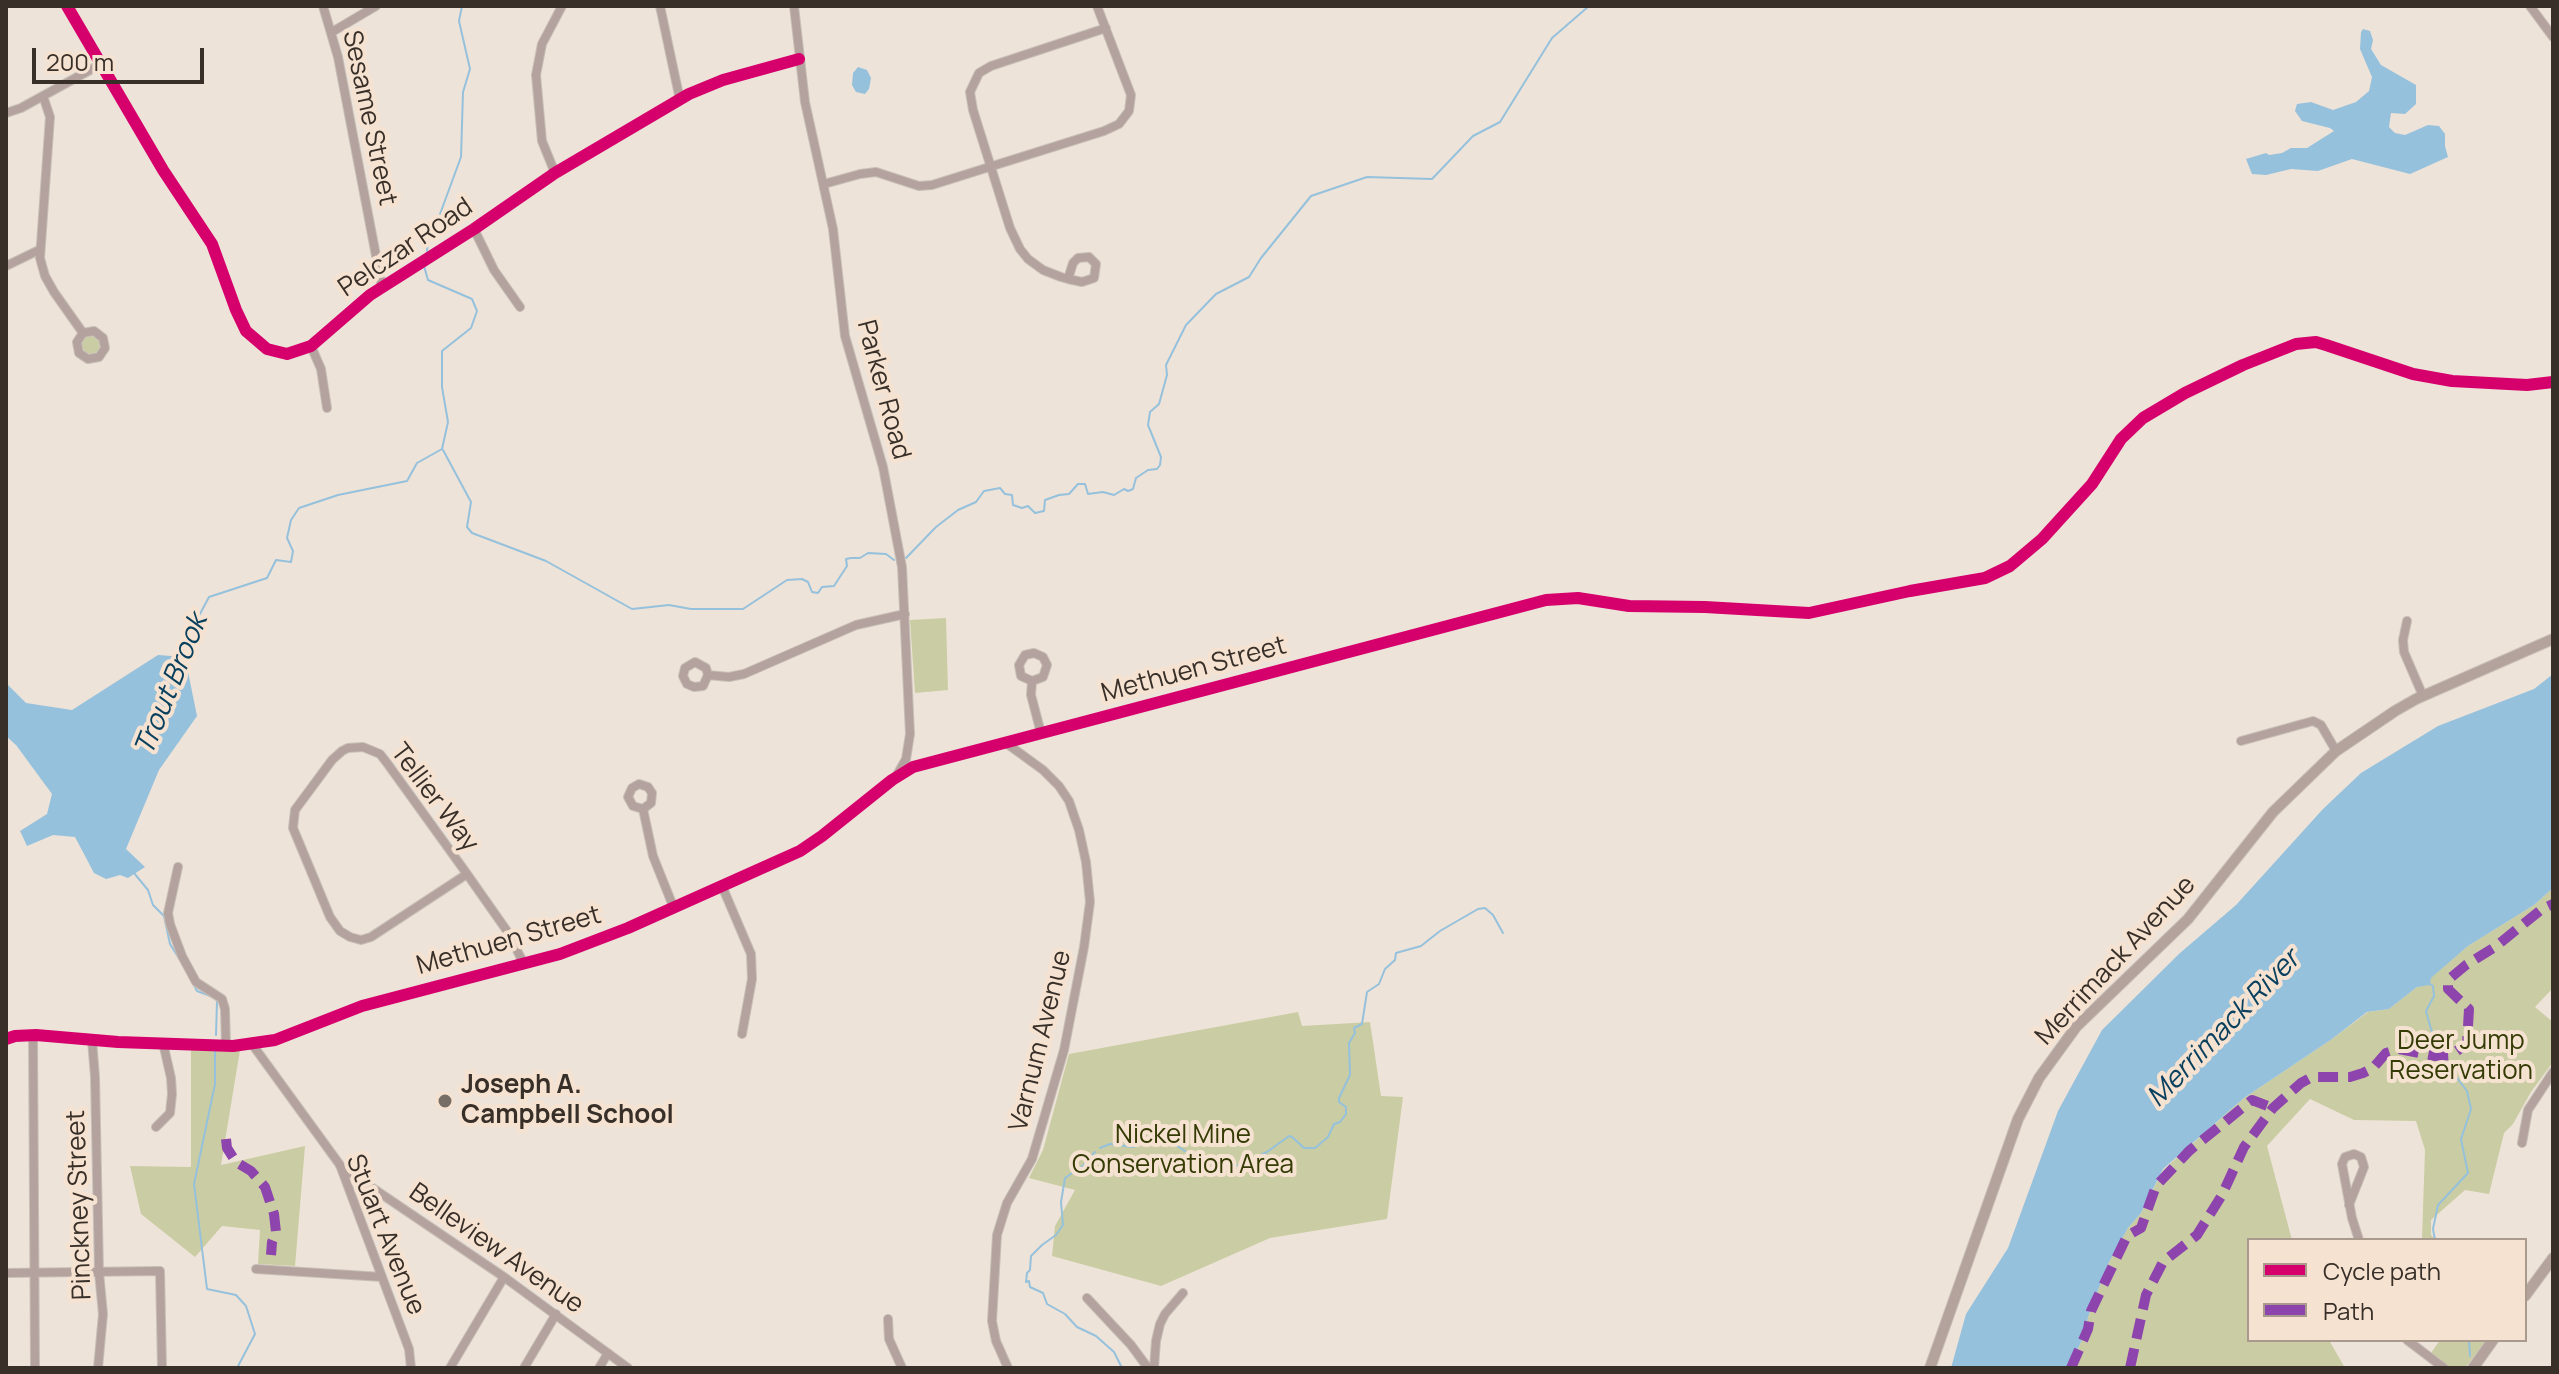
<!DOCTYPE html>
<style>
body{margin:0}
#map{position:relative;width:2559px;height:1374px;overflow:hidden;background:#eee3d9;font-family:Manrope,sans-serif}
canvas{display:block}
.frame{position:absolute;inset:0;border:8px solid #372f28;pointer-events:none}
.legend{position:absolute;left:2247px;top:1238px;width:280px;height:104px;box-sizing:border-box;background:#f6e2d1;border:2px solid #aa9a8d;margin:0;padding:10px 14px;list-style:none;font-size:24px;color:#372f28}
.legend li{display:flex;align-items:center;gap:16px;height:40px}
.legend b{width:40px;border:2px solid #aa9a8d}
.scale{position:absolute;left:32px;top:48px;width:172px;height:36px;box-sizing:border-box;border:4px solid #372f28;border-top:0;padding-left:10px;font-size:24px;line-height:28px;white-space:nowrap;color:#372f28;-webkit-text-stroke:6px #f6e2d1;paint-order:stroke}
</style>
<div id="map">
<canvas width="2559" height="1374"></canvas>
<div class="frame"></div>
<ul class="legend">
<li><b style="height:10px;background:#d6006c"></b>Cycle path</li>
<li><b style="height:10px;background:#8e44ad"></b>Path</li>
</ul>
<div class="scale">200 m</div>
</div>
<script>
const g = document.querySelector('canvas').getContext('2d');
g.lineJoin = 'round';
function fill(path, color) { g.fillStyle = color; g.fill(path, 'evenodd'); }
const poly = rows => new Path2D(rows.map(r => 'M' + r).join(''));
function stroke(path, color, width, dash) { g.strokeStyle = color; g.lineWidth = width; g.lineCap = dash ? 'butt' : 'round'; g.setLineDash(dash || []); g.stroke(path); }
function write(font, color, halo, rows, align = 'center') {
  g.font = font + ' Manrope,sans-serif'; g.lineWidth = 8; g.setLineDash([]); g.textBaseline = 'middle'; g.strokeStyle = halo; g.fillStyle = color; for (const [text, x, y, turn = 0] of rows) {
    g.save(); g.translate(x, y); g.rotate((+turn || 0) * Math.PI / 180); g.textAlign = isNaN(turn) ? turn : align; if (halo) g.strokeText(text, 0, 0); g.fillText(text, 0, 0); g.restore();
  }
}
const green = poly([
 '82 345a9 9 0 1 1 18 0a9 9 0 1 1-18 0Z',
 [946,618,948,690,915,693,910,620],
 [2553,888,2553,988,2535,1007,2553,1022,2553,1062,2531,1092,2513,1124,2504,1133,2489,1194,2465,1190,2431,1220,2431,1235,2436,1240,2424,1240,2422,1238,2425,1150,2416,1121,2354,1120,2310,1099,2267,1146,2292,1240,2249,1240,2249,1340,2329,1340,2345,1368,2069,1368,2082,1340,2089,1314,2108,1264,2128,1228,2141,1213,2163,1170,2244,1098,2332,1039,2368,1012,2389,1009,2417,987,2427,984,2430,978,2468,946,2534,905],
 [1298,1012,1302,1026,1370,1022,1381,1096,1403,1097,1387,1219,1270,1238,1161,1286,1052,1256,1055,1226,1075,1190,1029,1178,1043,1150,1069,1054],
 [191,1048,240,1050,221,1165,305,1146,295,1266,258,1264,260,1230,222,1226,195,1257,141,1214,130,1166,191,1167],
 [2440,1340,2487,1340,2465,1368,2451,1368,2431,1353]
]);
const water = poly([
 [2363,29,2370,31,2373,40,2371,49,2381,65,2416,85,2416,104,2405,114,2391,113,2389,127,2395,133,2405,135,2428,125,2439,126,2445,134,2445,146,2448,157,2410,174,2352,159,2318,171,2291,169,2266,175,2252,174,2246,159,2266,153,2269,155,2282,153,2291,148,2307,148,2334,131,2330,128,2302,121,2295,111,2297,104,2311,102,2333,110,2356,102,2369,91,2372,77,2360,49,2361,32],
 [858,67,867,70,871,78,869,89,865,94,856,92,852,85,853,73],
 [158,655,185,657,197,716,159,770,126,849,145,867,128,878,120,875,106,879,94,873,75,837,53,835,27,846,20,831,47,814,52,794,16,745,6,736,6,683,26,703,72,710],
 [2553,674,2553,888,2534,905,2468,946,2431,978,2430,985,2417,987,2389,1009,2367,1012,2332,1039,2244,1098,2163,1169,2141,1213,2128,1228,2108,1264,2089,1314,2082,1340,2069,1368,1951,1368,1966,1314,2008,1248,2058,1111,2102,1030,2180,953,2236,905,2323,809,2361,773,2438,726,2534,689]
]);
const stream = poly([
 [427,251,429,232,433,233,461,157,463,92,470,69,459,21,462,6],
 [443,450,471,502,467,527,472,533,546,561,632,609,669,605,691,609,743,609,787,580,802,579,808,582,812,592,818,593,822,587,834,586,847,566,846,559,851,558,860,558,868,553,886,554,894,560],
 [906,558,936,527,958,510,976,502,984,491,1000,488,1005,494,1012,495,1013,505,1022,508,1028,506,1035,513,1044,511,1045,500,1059,495,1069,494,1078,484,1085,484,1088,494,1103,492,1114,495,1124,489,1128,491,1133,489,1136,478,1148,470,1157,469,1160,465,1161,457,1148,425,1150,412,1159,404,1167,375,1166,365,1186,325,1216,294,1249,277,1261,258,1311,196,1367,177,1432,179,1473,136,1500,122,1552,38,1589,6],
 [179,657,184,644,209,597,267,578,276,560,291,562,293,551,287,538,291,520,299,508,338,495,407,481,417,463,442,449,448,422,442,387,442,351,471,328,477,311,472,299,428,280,424,266],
 [134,873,148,890,153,905,164,916,170,944,180,960],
 [193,983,197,991,213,997],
 [2430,984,2433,986,2434,996,2426,1011,2431,1029,2447,1065,2467,1091,2471,1109,2461,1139,2468,1173,2438,1205,2433,1229,2435,1240],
 [216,1035,217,1001],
 [215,1050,215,1084,194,1184,207,1289,236,1295,246,1306,255,1334,237,1368],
 [1100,1148,1110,1144,1133,1147,1148,1141,1169,1141,1193,1156,1218,1166,1240,1165,1267,1152,1289,1136,1292,1137,1304,1148,1315,1148,1328,1137,1334,1124,1340,1122,1346,1114,1346,1107,1339,1102,1339,1098,1350,1075,1349,1043,1355,1033,1354,1028,1362,1024,1367,992,1379,984,1385,969,1395,960,1396,953,1421,946,1440,931,1478,909,1485,908,1493,915,1503,933],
 [1095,1152,1084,1165,1065,1178,1061,1202,1063,1225,1056,1235,1042,1245,1031,1256,1030,1270,1027,1273,1026,1282,1029,1281,1030,1287,1043,1293,1047,1304,1065,1314,1077,1327,1096,1336,1114,1352,1122,1368],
 [2469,1340,2470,1356]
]);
const minor = poly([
 [67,6,163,170,212,244,236,310,246,331,267,349,287,354,311,346,370,295,474,229,555,173,689,94,723,80,799,59],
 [323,6,338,57,382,287],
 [660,6,680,100],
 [794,6,805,102,833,229,845,336,883,467,902,567,910,734,906,759,897,775],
 [2530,6,2553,37],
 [332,32,376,6],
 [43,96,50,117,40,258,45,276,54,292,83,333,77,342,79,353,88,359,99,357,105,348,103,338,94,331,83,333],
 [6,113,21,108,101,64],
 [555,173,542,141,536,75,542,44,562,6],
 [824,184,860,174,876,172,919,186,932,185,1104,131,1119,124,1129,111,1131,95,1097,6],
 [474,229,494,270,520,307],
 [6,266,39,250],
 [1068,279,1073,263,1078,258,1089,257,1096,264,1094,278,1082,282,1068,279,1061,277,1043,270,1028,259,1020,249,1010,228,973,110,970,92,979,73,991,66,1106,28],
 [311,346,321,369,327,408],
 [2407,621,2403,640,2404,652,2423,696],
 [708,675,703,686,694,687,687,684,683,676,685,668,695,662,706,668,708,675,729,677,744,674,856,625,905,614],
 [1032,681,1021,676,1019,665,1025,655,1034,653,1043,657,1047,665,1043,677,1032,681,1031,695,1041,733],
 [2241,741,2313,721,2321,725,2336,751],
 [1006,743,1043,770,1059,786,1069,801,1079,830,1086,862,1090,902,1084,947,1064,1050,1032,1159,1007,1203,997,1235,992,1321,996,1341,1008,1368],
 [643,809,633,806,628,797,632,788,639,784,648,787,652,793,651,803,643,809,653,856,673,906],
 [178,867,168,913,170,924,182,956,196,982,222,999,225,1009,226,1045],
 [467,874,371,937,361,940,350,937,340,931,330,917,293,828,295,810,332,760,342,751,348,748,363,747,380,754,387,763,467,874,507,931,524,964],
 [722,886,751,954,752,979,742,1034],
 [33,1035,35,1368],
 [6,1039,15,1036,36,1035,118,1042,233,1046,275,1040,362,1006,560,954,628,928,800,851,822,836,892,780,913,767,1546,600,1578,598,1629,606,1705,607,1809,613,1910,591,1985,578,2010,566,2042,539,2092,484,2121,439,2143,418,2185,393,2243,365,2296,344,2316,342,2326,345,2413,374,2452,381,2527,385,2553,382],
 [92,1040,95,1077,99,1272,103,1314,98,1368],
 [252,1044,340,1165,409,1349,411,1368],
 [156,1127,170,1113,172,1094,171,1078,163,1043],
 [2522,1143,2528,1110,2553,1072],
 [340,1166,504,1277,628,1368],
 [2349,1205,2364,1167,2361,1157,2354,1154,2345,1157,2342,1164,2352,1218,2359,1240],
 [256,1269,382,1277],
 [6,1273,160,1271,162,1368],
 [1087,1298,1131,1345,1148,1368],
 [888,1319,889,1339,902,1368],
 [2407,1340,2444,1368],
 [450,1368,504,1277],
 [524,1368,556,1314],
 [599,1368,608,1353],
 [1154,1368,1156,1341,1160,1324,1165,1314,1183,1293]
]);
const major = poly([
 [2525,1296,2553,1258],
 [1930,1368,2018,1119,2039,1078,2076,1027,2188,919,2273,812,2336,751,2395,711,2416,699,2553,639],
 [2473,1368,2493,1340]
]);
const quiet = poly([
 [226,1139,227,1148,236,1162,251,1171,265,1187,274,1214,276,1232,272,1242,271,1255],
 [2071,1368,2088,1329,2091,1311,2127,1236,2141,1228,2156,1186,2189,1151,2252,1100,2273,1108],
 [2130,1368,2146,1295,2163,1262,2197,1235,2222,1195,2244,1147,2273,1108,2301,1083,2312,1077,2350,1077,2363,1073,2373,1068,2386,1053,2399,1049,2435,1056,2451,1055,2467,1044,2469,1009,2448,989,2448,980,2466,965,2495,947,2542,909,2553,904]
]);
const cycleway = poly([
 [67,6,163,170,212,244,236,310,246,331,267,349,287,354,311,346,370,295,474,229,555,173,689,94,723,80,799,59],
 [6,1039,15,1036,36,1035,118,1042,233,1046,275,1040,362,1006,560,954,628,928,800,851,822,836,892,780,913,767,1546,600,1578,598,1629,606,1705,607,1809,613,1910,591,1985,578,2010,566,2042,539,2092,484,2121,439,2143,418,2185,393,2243,365,2296,344,2316,342,2326,345,2413,374,2452,381,2527,385,2553,382]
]);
const markers = [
 [445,1101,8,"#776e66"]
];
const streetNames = [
 ["Sesame Street",369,118,78],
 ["Pelczar Road",406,248,-34],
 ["Parker Road",883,390,75],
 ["Methuen Street",1194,670,-15],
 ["Tellier Way",434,798,53],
 ["Methuen Street",509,941,-16],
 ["Merrimack Avenue",2116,961,-47],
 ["Varnum Avenue",1041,1041,-76],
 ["Pinckney Street",80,1205,-92],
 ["Stuart Avenue",385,1235,68],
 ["Belleview Avenue",496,1249,35]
];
const parkNames = [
 ["Deer Jump",2461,1042],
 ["Reservation",2461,1072],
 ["Nickel Mine",1183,1136],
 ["Conservation Area",1183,1166]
];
const poiNames = [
 ["Joseph A.",461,1086],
 ["Campbell School",461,1116]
];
const waterNames = [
 ["Trout Brook",172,685,-68],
 ["Merrimack River",2224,1029,-46]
];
fill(green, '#cacda3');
fill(water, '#95c1dc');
stroke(stream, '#95c1dc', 2);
stroke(minor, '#c8bfb7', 10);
stroke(major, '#c8bfb7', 12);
stroke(minor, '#b3a29d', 8);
stroke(major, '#b4a29d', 10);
stroke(quiet, '#8e44ad', 10, [20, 10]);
stroke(cycleway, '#d6006c', 12);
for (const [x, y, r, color] of markers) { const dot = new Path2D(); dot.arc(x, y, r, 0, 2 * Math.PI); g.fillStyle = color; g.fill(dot); stroke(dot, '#f6e2d1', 3); }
write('26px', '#372f28', '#f6e2d1', streetNames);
write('26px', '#343b04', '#f6e2d1', parkNames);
write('bold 26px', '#372f28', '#f6e2d1', poiNames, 'left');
write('italic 28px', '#09405e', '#f6e2d1', waterNames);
</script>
